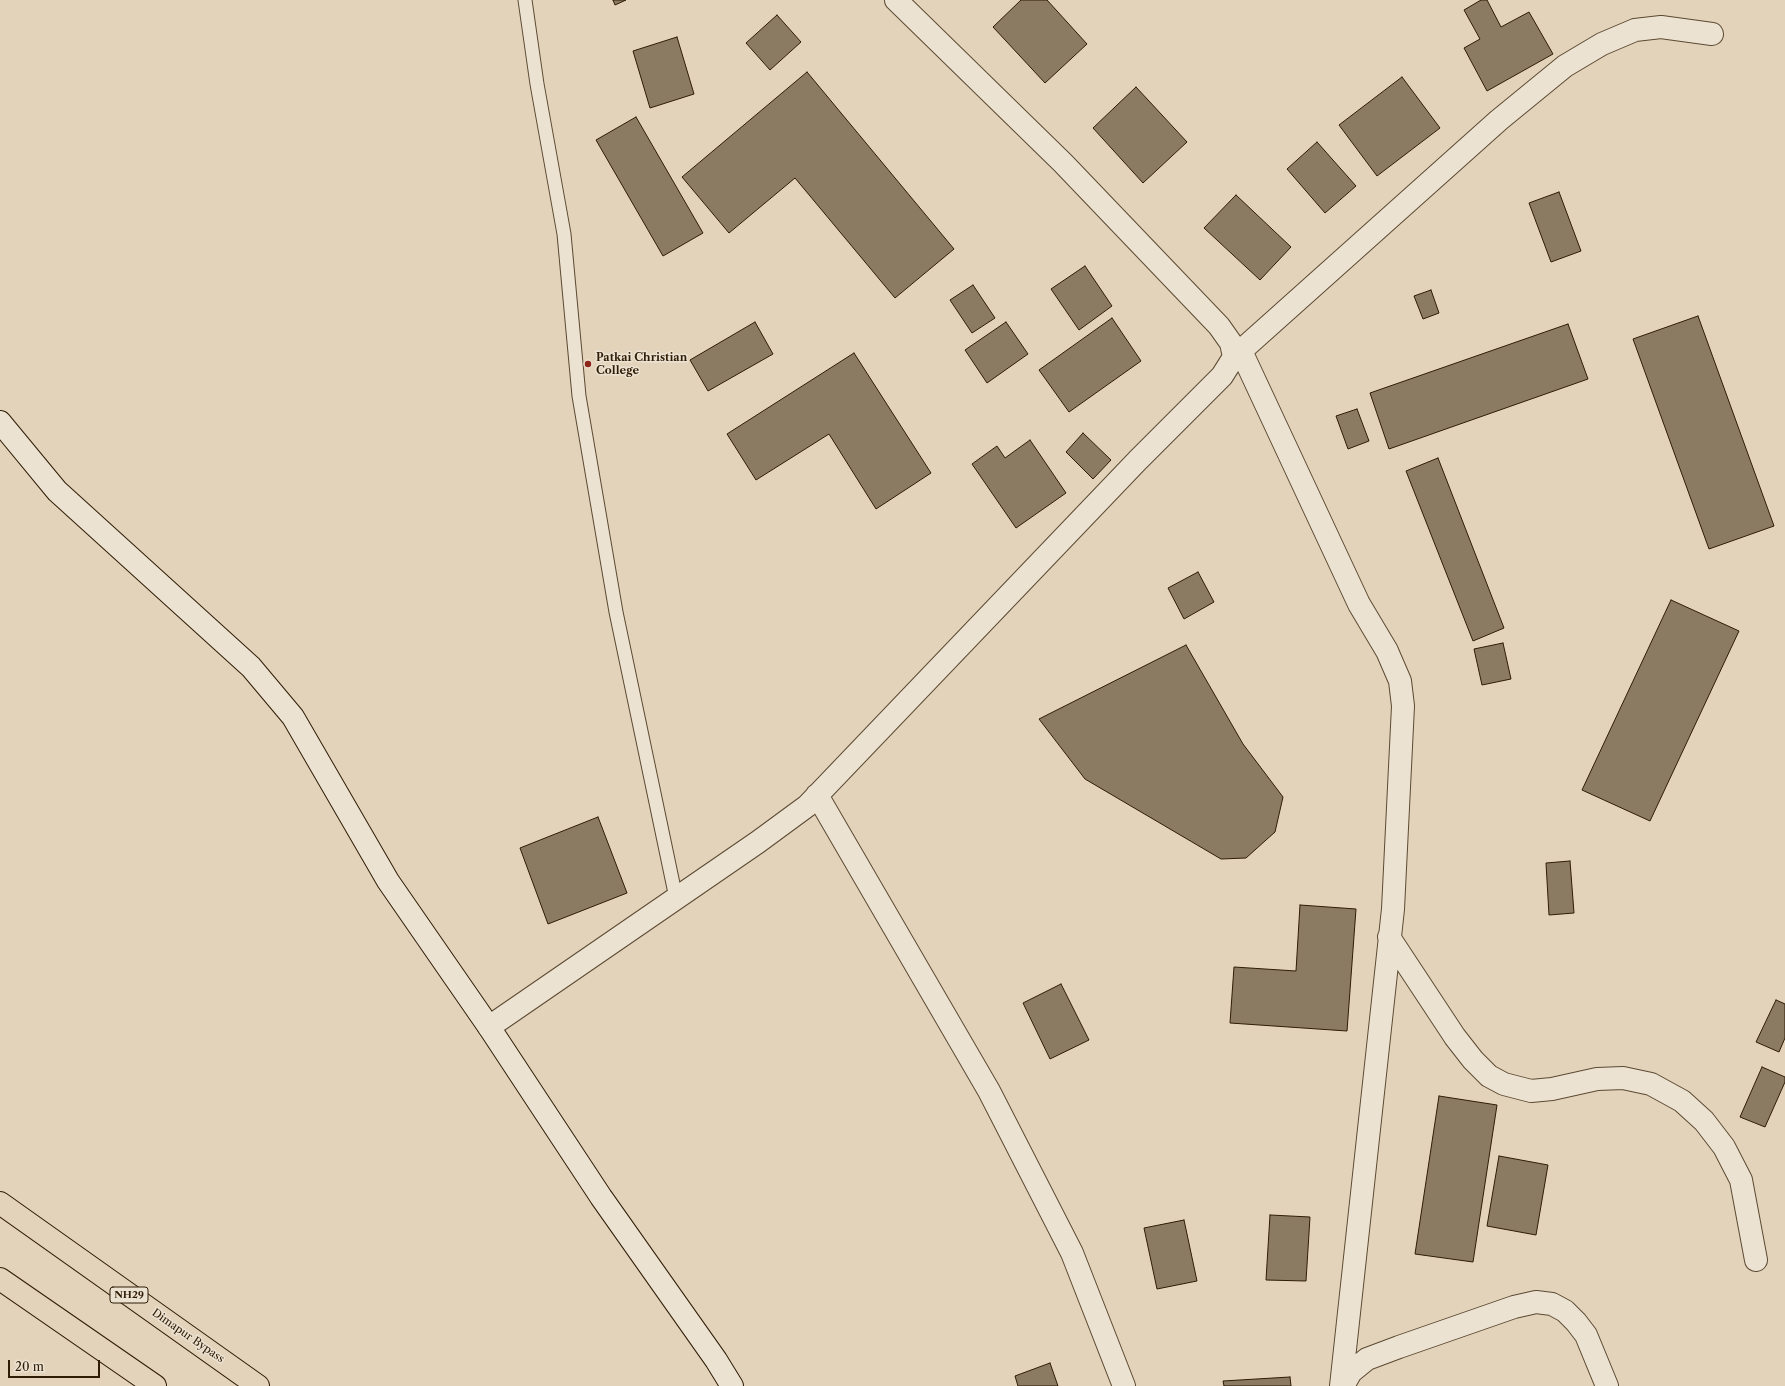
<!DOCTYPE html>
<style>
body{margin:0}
#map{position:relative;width:1785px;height:1386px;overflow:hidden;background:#e2d3ba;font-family:"Libre Caslon Text",serif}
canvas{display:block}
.scale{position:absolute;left:8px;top:1360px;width:92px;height:18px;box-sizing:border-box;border:2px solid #2f1c05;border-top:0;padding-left:5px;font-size:12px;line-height:14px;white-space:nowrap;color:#2f1c05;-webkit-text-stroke:3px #ece2d2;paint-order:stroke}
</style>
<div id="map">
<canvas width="1785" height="1386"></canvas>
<div class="scale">20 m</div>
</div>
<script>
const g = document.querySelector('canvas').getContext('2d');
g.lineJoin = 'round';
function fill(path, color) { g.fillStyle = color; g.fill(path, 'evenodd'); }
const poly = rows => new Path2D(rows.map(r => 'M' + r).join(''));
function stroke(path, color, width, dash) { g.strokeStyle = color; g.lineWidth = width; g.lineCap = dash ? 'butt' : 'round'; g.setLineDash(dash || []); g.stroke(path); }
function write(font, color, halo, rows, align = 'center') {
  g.font = font + ' "Libre Caslon Text",serif'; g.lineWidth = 3; g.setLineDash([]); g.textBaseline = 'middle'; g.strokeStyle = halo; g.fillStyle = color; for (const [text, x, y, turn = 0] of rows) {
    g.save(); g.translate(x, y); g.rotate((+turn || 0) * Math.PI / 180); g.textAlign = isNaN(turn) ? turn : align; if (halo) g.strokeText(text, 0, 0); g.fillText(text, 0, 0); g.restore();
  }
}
const building = poly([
 [613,0,626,0,615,5,613,0],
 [1021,0,1047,0,1087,44,1045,83,993,27,1021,0],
 [1481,0,1487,0,1501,27,1529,12,1553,54,1487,91,1464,48,1480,39,1464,10,1481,0],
 [777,15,801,42,770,70,746,43,777,15],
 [677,37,694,94,650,108,633,51,677,37],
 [807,72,954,249,895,298,795,178,729,233,682,177,807,72],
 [1402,77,1440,128,1377,176,1339,125,1402,77],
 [1136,87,1187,142,1143,183,1093,128,1136,87],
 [636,117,703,233,663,256,596,140,636,117],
 [1317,142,1356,186,1325,213,1287,169,1317,142],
 [1559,192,1581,251,1551,262,1529,203,1559,192],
 [1236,195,1291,247,1260,280,1204,228,1236,195],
 [1085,266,1112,306,1079,330,1051,289,1085,266],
 [973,285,995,318,972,333,950,300,973,285],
 [1431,290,1439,313,1423,319,1414,296,1431,290],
 [1698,316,1774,526,1709,549,1633,339,1698,316],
 [1112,318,1141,361,1069,412,1039,370,1112,318],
 [755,322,773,354,708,391,690,360,755,322],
 [1006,322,1028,354,987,383,965,350,1006,322],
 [1568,324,1588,379,1389,449,1370,393,1568,324],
 [854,353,931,473,876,509,829,434,756,480,727,434,854,353],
 [1357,409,1369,441,1348,449,1336,416,1357,409],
 [1083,433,1111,460,1093,479,1066,452,1083,433],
 [1030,440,1066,493,1016,528,972,464,997,446,1005,458,1030,440],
 [1438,458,1504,628,1473,641,1406,471,1438,458],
 [1198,572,1214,602,1184,619,1168,588,1198,572],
 [1671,600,1739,631,1650,821,1582,790,1671,600],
 [1503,643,1511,679,1482,685,1474,649,1503,643],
 [1186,645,1243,744,1283,797,1275,832,1246,858,1221,859,1085,779,1039,719,1186,645],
 [598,817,627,893,548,924,520,848,598,817],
 [1570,861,1574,913,1549,915,1546,863,1570,861],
 [1300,905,1356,909,1347,1031,1230,1023,1234,967,1296,971,1300,905],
 [1061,984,1089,1040,1050,1059,1023,1003,1061,984],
 [1776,1000,1785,1004,1785,1038,1779,1052,1756,1042,1776,1000],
 [1762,1067,1785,1077,1785,1082,1765,1127,1740,1117,1762,1067],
 [1439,1096,1497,1105,1473,1262,1415,1254,1439,1096],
 [1499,1156,1548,1165,1536,1235,1487,1226,1499,1156],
 [1270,1215,1310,1217,1306,1281,1266,1280,1270,1215],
 [1184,1220,1197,1281,1157,1289,1144,1228,1184,1220],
 [1050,1363,1058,1386,1018,1386,1015,1376,1050,1363],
 [1290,1377,1291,1386,1224,1386,1223,1381,1290,1377]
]);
const lane = poly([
 [525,0,537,84,564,234,579,396,616,612,676,898]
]);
const street = poly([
 [1241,351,1359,604,1387,651,1400,681,1403,706,1393,909,1341,1386],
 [1234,357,1499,120,1565,66,1602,44,1635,30,1661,27,1712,34],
 [817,795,989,1091,1072,1253,1124,1386],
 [1389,937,1455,1037,1473,1060,1489,1076,1504,1084,1531,1091,1552,1089,1597,1079,1623,1078,1651,1084,1682,1101,1704,1121,1724,1147,1741,1180,1756,1260],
 [489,1027,758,842,807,806,1138,460,1222,376,1234,357,1231,343,1219,326,1063,163,896,0],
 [1343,1386,1351,1372,1367,1359,1399,1347,1514,1307,1536,1302,1552,1304,1565,1311,1576,1322,1586,1335,1607,1386]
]);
const secondary = poly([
 [0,422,57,491,251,667,293,717,388,881,489,1027,601,1197,716,1360,732,1386]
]);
const highway = poly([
 [0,1203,258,1386],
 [0,1279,155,1386]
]);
const markers = [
 [588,364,4,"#8f2418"]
];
const shields = [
 [129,1295,38]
];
const shieldNames = [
 ["NH29",129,1295]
];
const poiNames = [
 ["Patkai Christian",596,358],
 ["College",596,371]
];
const streetNames = [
 ["Dimapur Bypass",188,1336,35]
];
fill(building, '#8c7b63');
stroke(building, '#2f1c05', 1);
stroke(lane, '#5c4a32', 15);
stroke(street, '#5c4a32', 24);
stroke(secondary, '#2f1c05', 24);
stroke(highway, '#2f1c05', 24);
stroke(lane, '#ece2d2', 13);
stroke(street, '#ece2d2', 22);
stroke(secondary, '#ece2d2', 22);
stroke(highway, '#e2d3ba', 22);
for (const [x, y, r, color] of markers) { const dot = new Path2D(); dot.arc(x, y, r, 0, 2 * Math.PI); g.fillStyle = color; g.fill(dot); stroke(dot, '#ece2d2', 1.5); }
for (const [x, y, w] of shields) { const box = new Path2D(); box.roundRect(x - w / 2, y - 8, w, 16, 3); g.fillStyle = '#ece2d2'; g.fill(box); stroke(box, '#2f1c05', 1); }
write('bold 10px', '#2f1c05', null, shieldNames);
write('bold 11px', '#2f1c05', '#ece2d2', poiNames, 'left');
write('11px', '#2f1c05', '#ece2d2', streetNames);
</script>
